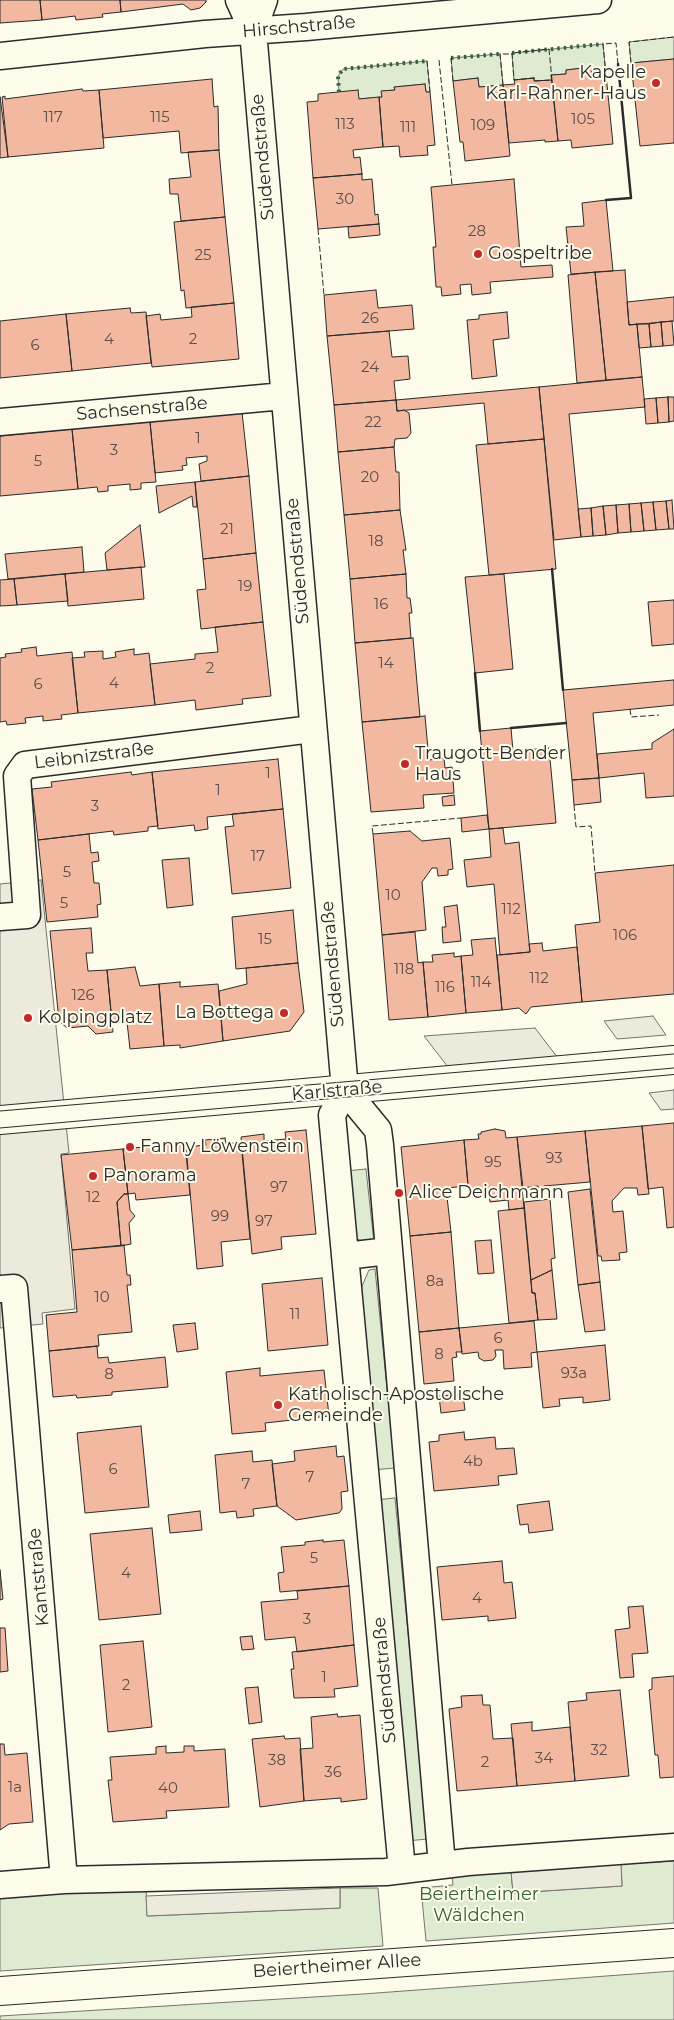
<!DOCTYPE html>
<meta charset="utf-8">
<style>
body{margin:0}
canvas{display:block;background:#fdfbea}
</style>
<canvas width="674" height="2020"></canvas>
<script>
const g = document.querySelector('canvas').getContext('2d');
g.lineJoin = 'round';
function fill(path, color) { g.fillStyle = color; g.fill(path, 'evenodd'); }
const poly = rows => new Path2D(rows.map(r => 'M' + r).join(''));
function stroke(path, color, width, dash) { g.strokeStyle = color; g.lineWidth = width; g.lineCap = dash ? 'butt' : 'round'; g.setLineDash(dash || []); g.stroke(path); }
function write(font, color, halo, rows, align = 'center') {
  g.font = font + ' Montserrat,sans-serif'; g.lineWidth = 4; g.setLineDash([]); g.textBaseline = 'middle'; g.strokeStyle = halo; g.fillStyle = color; for (const [text, x, y, turn = 0] of rows) {
    g.save(); g.translate(x, y); g.rotate((+turn || 0) * Math.PI / 180); g.textAlign = isNaN(turn) ? turn : align; if (halo) g.strokeText(text, 0, 0); g.fillText(text, 0, 0); g.restore();
  }
}
const green = poly([
 [674,37,674,59,631,63,629,42,674,37],
 [603,44,606,75,592,76,591,67,566,70,566,74,551,75,552,80,534,81,534,78,514,80,512,53,603,44],
 [500,54,503,85,479,87,478,78,453,81,451,58,500,54],
 [427,61,430,92,426,92,425,84,394,87,395,90,382,91,382,97,359,99,339,92,338,76,343,69,427,61],
 [366,1169,374,1243,364,1244,352,1234,346,1171,366,1169],
 [375,1269,395,1468,372,1470,356,1300,369,1270,375,1269],
 [395,1498,428,1839,406,1841,375,1500,395,1498],
 [674,1861,674,1923,426,1941,421,1888,453,1885,452,1877,511,1871,513,1893,622,1886,621,1864,674,1861],
 [146,1887,147,1916,340,1908,340,1888,378,1888,383,1946,0,1971,0,1895,146,1887],
 [674,1971,674,2020,0,2020,0,2016,363,1994,674,1971]
]);
const parking = poly([
 [41,880,69,1153,61,1154,75,1309,42,1313,43,1324,0,1328,0,884,41,880],
 [653,1016,666,1035,617,1039,604,1021,653,1016],
 [535,1028,567,1070,458,1080,424,1036,535,1028],
 [674,1090,674,1109,661,1110,649,1093,674,1090],
 [621,1864,622,1886,513,1893,511,1871,621,1864],
 [340,1888,340,1908,147,1916,146,1896,340,1888]
]);
const building = poly([
 [0,0,40,0,42,20,0,23,0,0],
 [40,0,120,0,121,12,102,14,103,17,76,20,75,16,42,20,40,0],
 [120,0,206,0,206,2,200,8,191,10,183,4,121,12,120,0],
 [674,59,674,143,640,146,631,63,674,59],
 [591,67,592,76,606,75,613,144,572,148,571,140,558,141,551,75,566,74,566,70,591,67],
 [478,78,479,87,503,85,510,156,465,161,463,142,460,142,453,81,478,78],
 [534,78,534,81,552,80,558,141,545,142,545,140,509,143,503,85,515,84,514,80,534,78],
 [212,79,214,107,218,106,219,150,181,153,179,131,103,138,99,90,212,79],
 [425,84,426,92,430,92,435,145,427,146,428,155,400,157,399,146,383,147,379,97,382,97,381,91,395,90,394,87,425,84],
 [82,89,83,91,99,90,104,148,8,157,2,97,5,96,5,99,82,89],
 [358,90,359,99,379,97,383,147,353,150,354,158,360,157,362,174,313,178,307,102,318,101,318,94,358,90],
 [0,97,8,157,0,158,0,97],
 [219,150,225,217,181,221,178,194,170,194,169,179,191,177,188,152,219,150],
 [362,174,362,180,372,179,375,215,378,214,379,224,318,229,313,178,362,174],
 [514,179,521,267,552,265,553,277,490,282,491,293,472,295,471,284,460,285,461,294,442,296,441,287,436,287,433,247,436,247,431,187,514,179],
 [606,200,613,271,571,274,566,227,584,226,582,203,606,200],
 [225,217,234,303,186,308,184,290,181,291,174,222,225,217],
 [379,224,380,235,349,238,348,227,379,224],
 [625,270,629,325,637,324,642,377,606,380,595,272,625,270],
 [595,272,606,380,577,383,568,275,595,272],
 [376,290,378,308,412,305,414,329,327,336,324,295,376,290],
 [674,297,674,321,629,325,627,302,674,297],
 [234,303,239,359,152,367,146,316,160,314,161,320,192,317,191,307,234,303],
 [130,308,131,313,146,312,151,363,72,371,66,314,130,308],
 [507,312,509,338,493,340,497,376,472,379,467,320,479,319,479,315,507,312],
 [66,314,72,371,0,378,0,321,66,314],
 [672,321,674,345,663,346,661,322,672,321],
 [661,322,663,346,651,347,649,324,661,322],
 [637,324,649,324,651,347,639,348,637,324],
 [389,331,392,357,408,356,410,379,394,381,396,400,334,405,327,336,389,331],
 [642,377,645,407,569,414,581,537,554,540,539,387,642,377],
 [539,387,544,439,488,444,484,403,397,411,396,400,539,387],
 [668,397,674,397,674,421,669,422,668,397],
 [668,397,669,422,658,423,656,398,668,397],
 [656,398,658,423,646,424,644,399,656,398],
 [396,400,397,411,404,410,409,413,411,433,407,438,395,439,394,447,338,452,334,405,396,400],
 [242,412,249,476,201,481,199,464,207,461,207,456,186,458,187,465,182,466,183,470,155,473,150,422,168,420,167,414,242,412],
 [150,422,156,482,141,483,141,489,130,490,130,484,108,486,108,491,98,492,97,487,78,489,72,429,150,422],
 [72,429,78,489,0,496,0,436,72,429],
 [544,439,556,569,489,575,476,445,544,439],
 [394,447,396,472,399,472,400,510,344,515,338,452,394,447],
 [249,476,256,553,203,559,195,482,249,476],
 [195,482,197,507,193,507,192,496,159,513,156,486,195,482],
 [672,500,674,529,669,529,666,501,672,500],
 [666,501,669,529,656,530,653,502,666,501],
 [653,502,656,530,644,531,641,503,653,502],
 [641,503,644,531,631,532,629,504,641,503],
 [629,504,631,532,618,533,616,505,629,504],
 [616,505,618,533,606,535,603,506,616,505],
 [603,506,606,535,593,536,591,508,603,506],
 [591,508,593,536,581,537,578,509,591,508],
 [400,510,406,550,403,550,406,574,350,579,344,515,400,510],
 [140,525,145,567,107,570,105,553,140,525],
 [82,547,84,572,8,579,5,554,82,547],
 [256,553,263,622,201,629,197,590,206,589,203,559,256,553],
 [141,567,144,599,68,606,65,574,141,567],
 [65,574,68,601,17,605,14,579,65,574],
 [406,574,407,598,410,598,412,613,409,613,411,638,355,643,350,579,406,574],
 [504,574,513,669,475,673,465,577,504,574],
 [14,579,17,605,0,606,0,580,14,579],
 [674,600,674,644,652,646,648,602,674,600],
 [263,622,271,696,242,699,243,704,196,710,195,700,155,705,150,664,195,659,195,654,218,652,215,627,263,622],
 [413,638,420,717,362,722,355,643,413,638],
 [36,647,37,656,72,652,78,713,61,715,62,719,43,721,43,716,25,718,26,723,7,725,6,721,0,722,0,658,6,657,5,654,22,652,21,649,36,647],
 [134,649,134,655,149,653,155,705,78,713,72,658,85,657,84,652,103,651,103,659,116,657,115,652,134,649],
 [674,680,674,705,593,713,599,778,572,780,563,690,674,680],
 [425,716,429,760,444,758,445,768,452,767,454,793,423,795,424,808,371,812,362,722,425,716],
 [511,728,513,751,549,748,556,823,489,829,480,731,511,728],
 [674,729,674,796,646,798,644,773,599,778,597,754,652,749,652,743,674,729],
 [278,759,283,809,207,817,208,829,195,831,194,825,158,829,152,772,278,759],
 [131,772,132,775,152,772,158,826,148,827,148,831,114,835,113,831,38,840,32,789,52,787,51,782,131,772],
 [599,778,601,802,574,805,572,780,599,778],
 [454,795,455,805,443,806,442,797,454,795],
 [283,809,291,888,232,894,225,827,234,826,232,814,283,809],
 [487,815,489,829,462,832,461,818,487,815],
 [503,828,505,844,519,842,530,952,500,955,494,884,467,887,464,860,491,857,489,829,503,828],
 [410,831,422,841,450,838,453,869,448,870,448,875,438,876,437,868,432,868,422,882,426,930,382,935,373,834,410,831],
 [89,834,91,853,98,852,99,861,92,862,94,883,99,883,101,904,97,905,98,917,47,922,38,840,89,834],
 [189,858,193,905,167,908,162,860,189,858],
 [674,865,674,994,582,1002,575,925,600,922,595,873,674,865],
 [457,905,461,941,443,943,442,927,446,927,444,907,457,905],
 [293,910,298,963,236,969,232,917,293,910],
 [91,928,93,953,86,953,88,971,107,970,113,1032,96,1034,88,1026,67,1028,59,1021,50,931,91,928],
 [415,932,418,963,423,962,428,1017,389,1020,382,935,415,932],
 [495,938,502,1010,466,1013,461,956,473,955,471,940,495,938],
 [542,943,543,951,577,947,582,1002,531,1007,526,1014,519,1008,502,1010,497,955,530,952,529,944,542,943],
 [454,953,454,957,461,956,466,1013,428,1017,423,962,433,962,432,955,454,953],
 [298,963,304,1012,290,1031,223,1041,219,991,247,984,246,968,298,963],
 [135,967,140,986,159,984,164,1046,130,1049,127,1022,112,1023,107,970,135,967],
 [180,982,180,987,218,984,223,1041,180,1048,180,1045,164,1046,159,984,180,982],
 [674,1123,674,1227,667,1228,663,1187,648,1189,642,1126,674,1123],
 [642,1126,649,1194,638,1195,637,1188,624,1188,612,1201,613,1212,623,1211,627,1252,619,1253,620,1260,602,1261,601,1256,598,1256,585,1131,642,1126],
 [495,1129,505,1131,506,1138,517,1137,524,1208,509,1210,508,1200,490,1202,489,1193,469,1195,464,1140,479,1139,478,1134,481,1134,481,1132,495,1129],
 [306,1130,316,1234,281,1237,282,1249,252,1254,241,1137,264,1134,264,1141,286,1139,285,1132,306,1130],
 [585,1131,590,1182,544,1186,545,1190,538,1191,538,1186,523,1188,517,1137,585,1131],
 [225,1138,226,1144,241,1142,250,1239,221,1242,223,1266,197,1269,186,1147,206,1145,205,1140,225,1138],
 [464,1140,468,1186,446,1188,451,1232,410,1236,401,1147,464,1140],
 [185,1143,190,1195,136,1200,135,1193,128,1194,123,1149,185,1143],
 [123,1149,128,1194,124,1194,117,1202,121,1246,72,1250,61,1155,123,1149],
 [590,1189,600,1282,578,1285,568,1192,590,1189],
 [124,1194,128,1194,130,1210,135,1216,129,1223,131,1244,121,1246,117,1202,124,1194],
 [550,1199,555,1258,551,1259,552,1270,531,1280,524,1202,550,1199],
 [524,1208,532,1293,535,1293,538,1320,509,1323,498,1211,524,1208],
 [451,1232,459,1328,419,1332,410,1236,451,1232],
 [491,1240,494,1273,478,1274,475,1241,491,1240],
 [124,1245,127,1275,130,1275,131,1285,127,1285,132,1332,98,1335,99,1346,49,1351,46,1315,77,1312,72,1250,124,1245],
 [552,1270,557,1319,538,1320,535,1293,532,1293,531,1280,552,1270],
 [322,1278,328,1345,268,1351,262,1284,322,1278],
 [600,1282,605,1330,585,1332,578,1285,600,1282],
 [534,1321,537,1352,531,1353,532,1367,504,1369,503,1350,495,1350,496,1356,493,1360,484,1361,479,1358,478,1352,462,1354,459,1328,534,1321],
 [195,1323,198,1349,177,1352,173,1325,195,1323],
 [459,1328,462,1352,456,1352,457,1357,452,1358,454,1381,424,1384,419,1332,459,1328],
 [605,1345,610,1400,583,1403,583,1397,559,1399,560,1406,543,1408,537,1352,605,1345],
 [97,1346,98,1358,108,1357,109,1363,165,1357,168,1387,112,1392,112,1395,77,1398,76,1395,53,1397,49,1351,97,1346],
 [260,1368,260,1376,324,1370,329,1416,265,1423,266,1431,232,1434,226,1372,260,1368],
 [463,1394,465,1410,441,1413,439,1396,463,1394],
 [141,1426,149,1507,85,1513,77,1433,141,1426],
 [464,1432,465,1440,495,1437,496,1449,514,1448,517,1474,498,1476,499,1485,434,1491,429,1442,439,1441,439,1435,464,1432],
 [336,1446,337,1457,344,1456,348,1491,341,1492,342,1509,339,1513,296,1520,277,1506,272,1464,295,1461,294,1451,336,1446],
 [252,1451,253,1462,272,1460,277,1506,253,1509,254,1516,237,1518,236,1511,220,1513,215,1455,252,1451],
 [549,1501,553,1530,529,1533,528,1524,520,1525,517,1505,549,1501],
 [200,1511,202,1530,170,1533,168,1515,200,1511],
 [152,1528,161,1614,99,1620,90,1534,152,1528],
 [323,1540,323,1542,344,1540,349,1586,280,1592,278,1573,284,1572,281,1547,305,1545,305,1542,323,1540],
 [502,1561,504,1583,512,1582,516,1618,488,1621,488,1616,442,1620,437,1567,502,1561],
 [0,1570,3,1599,0,1600,0,1570],
 [349,1586,354,1645,297,1652,295,1637,265,1640,261,1602,298,1599,297,1591,349,1586],
 [643,1606,648,1653,632,1654,634,1677,620,1678,615,1630,630,1628,628,1607,643,1606],
 [0,1628,5,1628,8,1671,0,1672,0,1628],
 [252,1636,254,1649,242,1650,240,1637,252,1636],
 [143,1641,152,1727,108,1732,100,1645,143,1641],
 [354,1645,358,1686,334,1689,335,1697,294,1698,291,1669,294,1669,292,1652,354,1645],
 [674,1676,674,1777,660,1778,658,1755,655,1755,649,1690,652,1689,652,1678,674,1676],
 [258,1687,262,1722,249,1724,245,1688,258,1687],
 [620,1690,629,1776,575,1781,568,1702,587,1700,586,1693,620,1690],
 [482,1695,483,1705,490,1705,493,1739,513,1738,517,1786,457,1791,449,1709,462,1707,461,1696,482,1695],
 [337,1714,338,1717,360,1715,367,1799,341,1802,341,1798,304,1801,300,1749,313,1748,311,1717,337,1714],
 [532,1722,532,1731,570,1727,575,1781,517,1786,511,1724,532,1722],
 [284,1736,285,1739,300,1738,304,1801,260,1807,252,1739,284,1736],
 [0,1744,4,1744,5,1755,27,1753,33,1822,9,1824,0,1830,0,1744],
 [166,1746,166,1753,184,1752,184,1746,194,1746,194,1751,225,1749,229,1807,166,1811,167,1818,113,1822,108,1780,112,1780,110,1757,156,1754,156,1747,166,1746]
]);
const minor = poly([
 [239,0,253,31,345,1090,332,1115,402,1870],
 [253,31,264,0],
 [0,56,205,34,306,27,598,0],
 [0,422,284,396],
 [0,917,27,915,17,776,25,765,312,729],
 [345,1090,378,1130,380,1145,442,1865],
 [345,1256,389,1251],
 [0,1289,14,1288,64,1880],
 [0,1885,64,1880,386,1872,468,1862,674,1847]
]);
const tertiary = poly([
 [0,1991,674,1943]
]);
const secondary = poly([
 [0,1120,674,1060]
]);
const tram = poly([
 [0,1111,674,1054],
 [0,1128,674,1068]
]);
const hedge = poly([
 [512,53,603,44],
 [451,58,500,54],
 [339,92,338,76,343,69,427,61]
]);
const fence = poly([
 [549,49,552,80,534,81,534,78,514,80,512,53,549,49],
 [451,58,453,81],
 [439,60,452,185],
 [427,61,430,92],
 [631,63,629,42,674,37],
 [606,75,603,44,616,43,618,64],
 [503,85,500,54,512,54],
 [318,229,324,295],
 [630,709,631,717,659,715],
 [574,805,576,827,591,826,595,873],
 [373,834,372,826,461,818]
]);
const wall = poly([
 [606,200,631,198,618,64],
 [552,569,563,690],
 [475,673,480,731],
 [511,728,566,723]
]);
const markers = [
 [656,83,5,"#c62828"],
 [478,254,5,"#c62828"],
 [405,764,5,"#c62828"],
 [284,1013,5,"#c62828"],
 [28,1018,5,"#c62828"],
 [130,1147,5,"#c62828"],
 [93,1176,5,"#c62828"],
 [399,1193,5,"#c62828"],
 [278,1405,5,"#c62828"]
];
const numberNames = [
 ["117",53,118],
 ["115",160,118],
 ["105",583,120],
 ["113",345,125],
 ["109",483,126],
 ["111",408,128],
 ["30",345,200],
 ["28",477,232],
 ["25",203,256],
 ["26",370,319],
 ["4",109,340],
 ["2",193,340],
 ["6",35,346],
 ["24",370,368],
 ["22",373,423],
 ["1",198,439],
 ["3",114,451],
 ["5",38,462],
 ["20",370,478],
 ["21",227,530],
 ["18",376,542],
 ["19",245,587],
 ["16",381,605],
 ["14",386,664],
 ["2",210,669],
 ["4",114,684],
 ["6",38,685],
 ["1",268,774],
 ["1",218,791],
 ["3",95,807],
 ["17",258,857],
 ["5",67,873],
 ["10",393,896],
 ["5",64,904],
 ["112",511,910],
 ["106",625,936],
 ["15",265,940],
 ["118",404,970],
 ["112",539,979],
 ["114",481,983],
 ["116",445,988],
 ["126",83,996],
 ["93",554,1159],
 ["95",493,1163],
 ["97",279,1188],
 ["12",93,1198],
 ["99",220,1217],
 ["97",264,1222],
 ["8a",435,1282],
 ["10",102,1298],
 ["11",295,1315],
 ["6",498,1339],
 ["8",439,1355],
 ["93a",574,1374],
 ["8",109,1375],
 ["4b",473,1462],
 ["6",113,1470],
 ["7",310,1478],
 ["7",246,1485],
 ["5",314,1559],
 ["4",126,1574],
 ["4",477,1599],
 ["3",307,1620],
 ["1",324,1678],
 ["2",126,1686],
 ["32",599,1751],
 ["34",544,1759],
 ["38",277,1761],
 ["2",485,1763],
 ["36",333,1773],
 ["1a",15,1788],
 ["40",168,1789]
];
const streetNames = [
 ["Hirschstraße",299,27,-5],
 ["Südendstraße",263,157,-95],
 ["Sachsenstraße",142,409,-5],
 ["Südendstraße",298,561,-95],
 ["Leibnizstraße",94,756,-7],
 ["Südendstraße",333,964,-95],
 ["Karlstraße",337,1091,-5],
 ["Kantstraße",39,1577,-95],
 ["Südendstraße",385,1680,-95],
 ["Beiertheimer Allee",337,1966,-4]
];
const poiNames = [
 ["Kapelle",646,73,"right"],
 ["Karl-Rahner-Haus",646,94,"right"],
 ["Gospeltribe",488,254],
 ["Traugott-Bender",415,754],
 ["Haus",415,775],
 ["La Bottega",274,1013,"right"],
 ["Kolpingplatz",38,1018],
 ["Fanny Löwenstein",140,1147],
 ["Panorama",103,1176],
 ["Alice Deichmann",409,1193],
 ["Katholisch-Apostolische",288,1395],
 ["Gemeinde",288,1416]
];
const parkNames = [
 ["Beiertheimer",479,1895],
 ["Wäldchen",479,1916]
];
fill(green, '#deebd1');
stroke(green, '#74746e', 1);
fill(parking, '#eceadb');
stroke(parking, '#74746e', 1);
fill(building, '#f2b8a0');
stroke(building, '#2b2b2b', 1);
stroke(minor, '#2b2b2b', 29);
stroke(tertiary, '#2b2b2b', 30);
stroke(secondary, '#2b2b2b', 30);
stroke(minor, '#fdfbea', 26);
stroke(tertiary, '#fdfbea', 28);
stroke(secondary, '#fdfbea', 28);
stroke(tram, '#2b2b2b', 1);
stroke(hedge, '#34623c', 4, [2.5, 4]);
stroke(fence, '#2b2b2b', 1, [6, 2.5]);
stroke(wall, '#2b2b2b', 2.5);
for (const [x, y, r, color] of markers) { const dot = new Path2D(); dot.arc(x, y, r, 0, 2 * Math.PI); g.fillStyle = color; g.fill(dot); stroke(dot, '#fdfbea', 2); }
write('15px', '#5d4e48', null, numberNames);
write('18px', '#2b2b2b', '#fdfbea', streetNames);
write('18px', '#2b2b2b', '#fdfbea', poiNames, 'left');
write('18px', '#34623c', '#fdfbea', parkNames);
</script>
